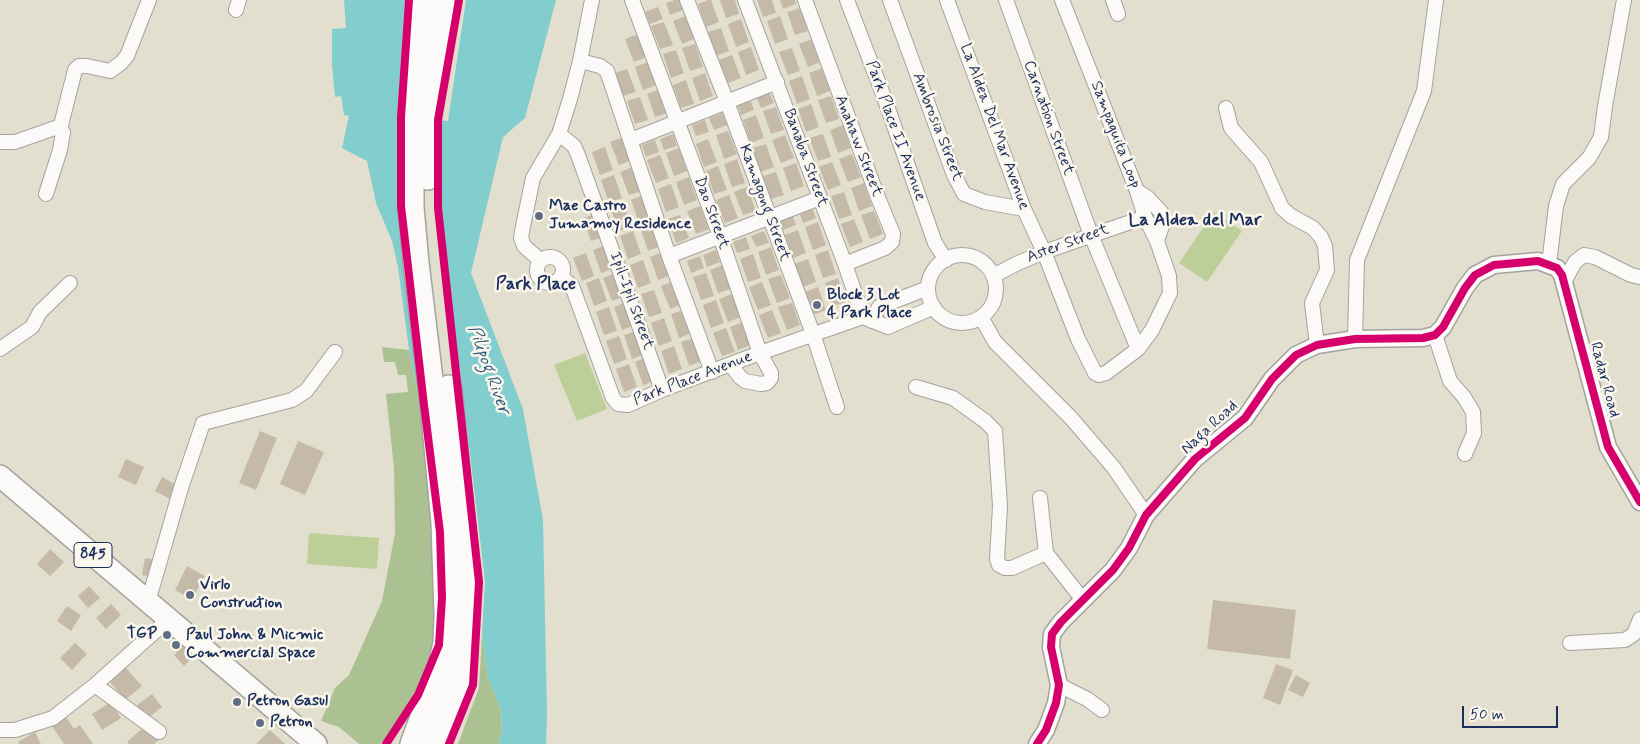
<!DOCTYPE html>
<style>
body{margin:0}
#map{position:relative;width:1640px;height:744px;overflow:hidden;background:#e3dfce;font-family:Mynerve,sans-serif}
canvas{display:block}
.scale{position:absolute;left:1462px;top:706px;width:96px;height:22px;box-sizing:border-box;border:2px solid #1b2f5e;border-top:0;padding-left:6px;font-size:15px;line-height:18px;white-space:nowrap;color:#1b2f5e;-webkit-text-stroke:4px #fbf7ec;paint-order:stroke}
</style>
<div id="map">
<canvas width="1640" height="744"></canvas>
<div class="scale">50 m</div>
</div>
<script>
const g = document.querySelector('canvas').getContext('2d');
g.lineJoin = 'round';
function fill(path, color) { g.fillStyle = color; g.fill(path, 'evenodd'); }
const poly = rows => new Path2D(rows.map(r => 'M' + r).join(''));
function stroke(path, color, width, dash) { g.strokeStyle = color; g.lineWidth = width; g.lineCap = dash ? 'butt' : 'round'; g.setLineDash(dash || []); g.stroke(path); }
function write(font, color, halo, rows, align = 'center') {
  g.font = font + ' Mynerve,sans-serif'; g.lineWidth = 5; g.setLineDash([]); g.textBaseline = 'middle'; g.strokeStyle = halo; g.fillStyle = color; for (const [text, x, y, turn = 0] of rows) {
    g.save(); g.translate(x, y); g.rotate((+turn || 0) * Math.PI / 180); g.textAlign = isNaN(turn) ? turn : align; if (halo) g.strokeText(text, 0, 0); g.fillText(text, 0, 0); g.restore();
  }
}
const green = poly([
 [1214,212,1242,231,1207,282,1179,263],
 [585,353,607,409,577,421,554,365],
 [309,533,379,538,377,569,307,564]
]);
const forest = poly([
 [382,347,409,350,420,405,438,573,432,653,414,695,386,739,380,744,359,744,339,727,321,721,335,688,349,675,382,601,395,533,394,468,386,394,408,392,406,375,398,375,395,362,384,362],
 [482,635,488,677,501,710,502,730,499,744,458,744,479,688]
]);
const water = poly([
 [344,0,405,0,397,116,448,121,466,0,556,0,525,118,503,137,471,273,523,409,543,520,547,713,546,744,499,744,502,730,501,710,488,677,482,635,485,581,464,403,420,405,409,350,398,267,392,241,376,203,367,161,342,148,349,116,344,115,341,96,335,97,332,65,332,29,346,28]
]);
const pier = poly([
 [397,116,441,121,441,208,446,262,464,403,420,405,398,206]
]);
const building = poly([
 [675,0,679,0,683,10,670,15,666,3],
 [708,0,711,0,719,22,706,27,698,4],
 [720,0,735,0,739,14,726,18],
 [757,0,772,0,776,13,763,17],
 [780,0,795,0,796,4,783,9],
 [658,7,663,19,650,24,645,12],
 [800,8,808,31,795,35,787,12],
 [686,16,694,39,682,44,673,21],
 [780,16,788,39,775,44,767,21],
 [741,19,749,42,736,47,728,24],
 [664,22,673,45,660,49,651,26],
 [721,28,729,51,716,56,708,32],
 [638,34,647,57,634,62,625,39],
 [812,39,821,62,808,67,799,44],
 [695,44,703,67,690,71,682,48],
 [751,47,759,70,746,75,738,52],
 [792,48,800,71,788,75,779,52],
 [676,50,684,73,671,78,663,54],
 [732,55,741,78,728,83,719,60],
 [648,62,656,85,643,90,635,67],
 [822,68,830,91,817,96,809,73],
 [627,69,636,92,623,96,615,73],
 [705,73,713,96,700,101,692,78],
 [802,76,810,99,797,104,789,81],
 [686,80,694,104,681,108,673,85],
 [660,89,668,113,655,117,647,94],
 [769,92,774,103,761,108,756,96],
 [831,96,839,119,826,123,818,100],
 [640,97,648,120,635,124,627,101],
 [750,99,754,110,741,115,737,103],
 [811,104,819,127,806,132,798,109],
 [776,107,784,130,771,134,763,111],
 [722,113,727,125,714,130,709,118],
 [756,115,764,138,751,143,743,120],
 [705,120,709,132,696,136,692,125],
 [843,125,851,148,838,153,830,130],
 [728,131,737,154,724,159,716,135],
 [673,134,677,146,664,150,660,139],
 [823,134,831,157,818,161,809,138],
 [785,135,794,158,781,163,772,140],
 [624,137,632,160,619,165,610,142],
 [708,139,717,162,704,167,696,144],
 [655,140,659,152,646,157,642,145],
 [766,144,774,167,761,172,752,148],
 [605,147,613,170,600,175,592,152],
 [679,148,687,171,674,176,666,153],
 [852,154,861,177,848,182,839,159],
 [660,155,669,178,656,183,647,160],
 [737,159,745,183,732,187,724,164],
 [832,162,841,185,828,190,819,167],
 [796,163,804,186,791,191,783,168],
 [718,166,727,190,714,194,706,171],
 [633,167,642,191,629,195,620,172],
 [776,172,784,195,771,199,763,176],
 [614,175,622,198,609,203,601,180],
 [689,177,697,200,684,205,676,182],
 [864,183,872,206,859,211,851,188],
 [671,184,679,207,666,212,658,189],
 [747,187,756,211,743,215,734,192],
 [844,192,852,215,839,219,831,196],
 [644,195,652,218,639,223,631,200],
 [729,195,738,218,725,223,716,200],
 [623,204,632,227,619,231,610,208],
 [700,206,709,229,696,234,687,211],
 [812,207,816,218,803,223,799,212],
 [874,211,883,234,870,239,861,215],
 [596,214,604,237,591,241,583,218],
 [792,214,796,225,783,230,779,219],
 [680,215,689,238,676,243,668,219],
 [854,219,863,242,850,247,841,224],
 [818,222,826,245,813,250,805,227],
 [653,223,661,246,648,251,640,227],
 [798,230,806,253,793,258,785,235],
 [633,231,641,254,628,259,620,236],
 [764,231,769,243,756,247,751,236],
 [746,237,750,249,737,253,733,242],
 [606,245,615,268,601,273,593,250],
 [771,247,779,270,766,275,758,252],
 [716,250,720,262,707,267,703,255],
 [828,250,836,274,823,278,815,255],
 [663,252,671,275,658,280,650,257],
 [586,253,594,276,582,281,573,258],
 [753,254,761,278,748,282,740,259],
 [700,256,704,268,691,273,687,261],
 [808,259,816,282,803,287,795,264],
 [643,260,651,283,638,288,630,265],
 [723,265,731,289,718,293,710,270],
 [616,273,625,296,612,301,603,278],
 [706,273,714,296,701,300,693,277],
 [781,275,790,298,777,303,768,279],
 [599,278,607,301,594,306,586,283],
 [838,278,846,302,833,306,825,283],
 [674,281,682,304,670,309,661,286],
 [762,282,771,305,758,310,749,287],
 [818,287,826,310,813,315,805,292],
 [654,290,662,313,649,317,641,294],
 [732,294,741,317,728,322,719,299],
 [716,300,724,323,711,328,703,305],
 [627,302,635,325,622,330,614,307],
 [792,303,800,325,787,330,778,307],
 [609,307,617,331,604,335,596,312],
 [684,310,692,333,679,338,671,314],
 [772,310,781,333,768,338,759,315],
 [664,318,672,341,659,346,651,323],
 [743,322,751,345,738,350,730,327],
 [726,328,735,352,722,356,713,333],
 [637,331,645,354,632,359,624,335],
 [619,336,627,359,614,364,606,341],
 [694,338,702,361,689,366,681,342],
 [674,346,682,369,669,374,661,351],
 [647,357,656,380,643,385,635,362],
 [629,364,637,387,624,392,616,369],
 [260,431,277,438,256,490,239,483],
 [298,441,324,452,305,495,280,484],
 [126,459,144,467,136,485,118,477],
 [162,477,177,485,170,499,155,491],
 [50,549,64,562,50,576,37,564],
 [145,558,155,560,153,577,142,575],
 [187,566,205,576,192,599,175,590],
 [89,586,100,598,88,608,78,596],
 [1213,600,1296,610,1290,659,1207,649],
 [111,604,121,615,106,629,96,618],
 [67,606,81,615,71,631,57,621],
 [75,643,87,654,72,670,60,658],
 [184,645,194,656,184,666,174,655],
 [1276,664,1293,670,1280,705,1263,698],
 [126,668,142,686,125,700,110,682],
 [1296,675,1310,683,1303,697,1288,690],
 [152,694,162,707,147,719,137,705],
 [111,702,121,718,102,730,92,714],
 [66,717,74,729,80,725,93,744,64,744,52,726],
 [146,725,159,740,154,744,129,744,127,742],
 [270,730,285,744,256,744],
 [35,732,41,744,19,744,18,742]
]);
const minor = poly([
 [632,0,720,236,760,353,771,373,771,378,767,383,761,384,745,381,740,377,731,365],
 [687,0,727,102,813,334,837,407],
 [745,0,845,264,863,317],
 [805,0,877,195,893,234,892,242,885,248,845,264],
 [847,0,884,97,935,243,946,260],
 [890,0,954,175,964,194,985,202,1024,209],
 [947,0,1024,209,1044,252,1078,339,1095,373,1099,375,1106,373,1138,349,1152,330,1170,293,1169,276,1157,241,1145,217,1137,191,1062,0],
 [1006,0,1091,235,1138,349],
 [1113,0,1118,14],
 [236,10,239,0],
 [580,61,600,66,607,71,669,256,712,372],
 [1226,108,1231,128,1261,162,1282,208,1291,216,1313,228,1321,237,1325,246,1327,270,1312,303,1317,345],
 [559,134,574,146,578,155,662,390],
 [631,140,777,82],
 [0,142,15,142,55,128,60,129,75,70,79,66,87,66,110,71,121,63,127,56,149,0],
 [1137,191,1148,198,1161,212,1163,223,1157,241],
 [46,194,60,150,63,132,60,129],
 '928 289a34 34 0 1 1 68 0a34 34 0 1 1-68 0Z',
 [669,256,820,198],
 '537 270a13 13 0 1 1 26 0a13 13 0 1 1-26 0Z',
 [541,261,524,246,521,238,523,226,533,178,559,134,570,99,580,61,592,0],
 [1549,264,1556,206,1563,184,1589,158,1601,137,1605,106,1624,0],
 [993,276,1018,263,1044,252,1145,217],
 [561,277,572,286,613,398,618,404,628,405,662,390,760,353,863,317,888,327,934,307],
 [1564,282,1575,262,1584,255,1595,257,1631,275,1640,277],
 [981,317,995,342,1071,418,1114,468,1146,515],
 [872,321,879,307,928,288],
 [1435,335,1450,381,1464,397,1473,412,1474,433,1465,454],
 [1355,339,1357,260,1424,91,1436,0],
 [0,349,32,327,40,312,70,283],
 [916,387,953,398,985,421,995,431,1000,506,997,559,999,565,1005,568,1012,568,1046,553],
 [1040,498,1046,553,1083,600],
 [148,602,181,488,203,423,292,400,306,391,335,352],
 [1570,643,1625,640,1634,634,1640,619],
 [95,685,159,732],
 [1059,685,1087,699,1102,710],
 [0,730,15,730,53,718,95,685,169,619]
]);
const tertiary = poly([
 [1037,744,1046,730,1056,703,1059,685,1051,647,1052,634,1061,622,1113,570,1129,548,1146,515,1195,459,1245,418,1272,379,1296,355,1317,345,1355,339,1423,338,1435,335,1443,327,1465,288,1475,275,1494,265,1538,261,1557,268,1562,275,1608,447,1640,502]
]);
const primary = poly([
 [0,476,316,744]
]);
const motorway = poly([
 [428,177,428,119,442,0],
 [413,744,439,674,446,643,447,614,444,523,433,404,416,263,411,207,411,118,421,0],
 [435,744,457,682,464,650,466,627,466,584,462,521,449,388]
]);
const cycleway = poly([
 [386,744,418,695,439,645,442,598,440,532,424,405,401,206,401,117,409,0],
 [449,744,473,685,479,582,438,208,438,120,459,0],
 [1037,744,1046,730,1056,703,1059,685,1051,647,1052,634,1061,622,1113,570,1129,548,1146,515,1195,459,1245,418,1272,379,1296,355,1317,345,1355,339,1423,338,1435,335,1443,327,1465,288,1475,275,1494,265,1538,261,1557,268,1562,275,1608,447,1640,502]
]);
const markers = [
 [539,216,5,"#616d85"],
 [817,305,5,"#616d85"],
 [190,595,5,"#616d85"],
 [167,635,5,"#616d85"],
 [176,645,5,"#616d85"],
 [237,702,5,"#616d85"],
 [260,723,5,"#616d85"]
];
const shields = [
 [93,555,38]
];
const shieldNames = [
 ["845",93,555]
];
const streetNames = [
 ["Carnation Street",1048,118,70],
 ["Ambrosia Street",937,127,69],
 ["La Aldea Del Mar Avenue",994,127,70],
 ["Park Place II Avenue",895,131,70],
 ["Sampaguita Loop",1115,135,69],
 ["Anahaw Street",858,146,69],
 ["Banaba Street",805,158,70],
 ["Kamagong Street",764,203,70],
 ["Dao Street",711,213,70],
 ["Aster Street",1068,244,-20],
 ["Ipil-Ipil Street",631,301,70],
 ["Park Place Avenue",693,379,-21],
 ["Radar Road",1604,380,75],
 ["Naga Road",1210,428,-43]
];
const poiNames = [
 ["Mae Castro",549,207],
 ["Jumamoy Residence",549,225],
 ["Block 3 Lot",827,296],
 ["4 Park Place",827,314],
 ["Virlo",200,586],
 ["Construction",200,604],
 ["TGP",157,635,"right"],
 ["Paul John & Micmic",186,636],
 ["Commercial Space",186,654],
 ["Petron Gasul",247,702],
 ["Petron",270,723]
];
const neighbourhoodNames = [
 ["La Aldea del Mar",1195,221],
 ["Park Place",536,285]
];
const waterNames = [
 ["Pilipog River",488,370,70]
];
fill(green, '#bccf98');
fill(forest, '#abc192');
fill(water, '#82cece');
fill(pier, '#e3dfce');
fill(building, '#c5baa8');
stroke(minor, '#a3a39f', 16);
stroke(tertiary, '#a3a39f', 19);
stroke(primary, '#a3a39f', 24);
stroke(motorway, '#a3a39f', 28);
stroke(minor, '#fbfaf8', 14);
stroke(tertiary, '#fbfaf8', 16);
stroke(primary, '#fbfaf8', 21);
stroke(motorway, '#fbfaf8', 25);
stroke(cycleway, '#d6006c', 8);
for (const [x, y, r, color] of markers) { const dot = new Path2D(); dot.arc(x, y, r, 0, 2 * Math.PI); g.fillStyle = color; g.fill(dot); stroke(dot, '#fbf7ec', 2); }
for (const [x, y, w] of shields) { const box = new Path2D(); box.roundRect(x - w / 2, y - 12.5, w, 25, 4); g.fillStyle = '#fbf7ec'; g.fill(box); stroke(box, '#1b2f5e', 1); }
write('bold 15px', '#1b2f5e', null, shieldNames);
write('16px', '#1b2f5e', '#fbf7ec', streetNames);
write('bold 16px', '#1b2f5e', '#fbf7ec', poiNames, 'left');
write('bold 18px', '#1b2f5e', '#fbf7ec', neighbourhoodNames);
write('italic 18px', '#2e5c80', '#fbf7ec', waterNames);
</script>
